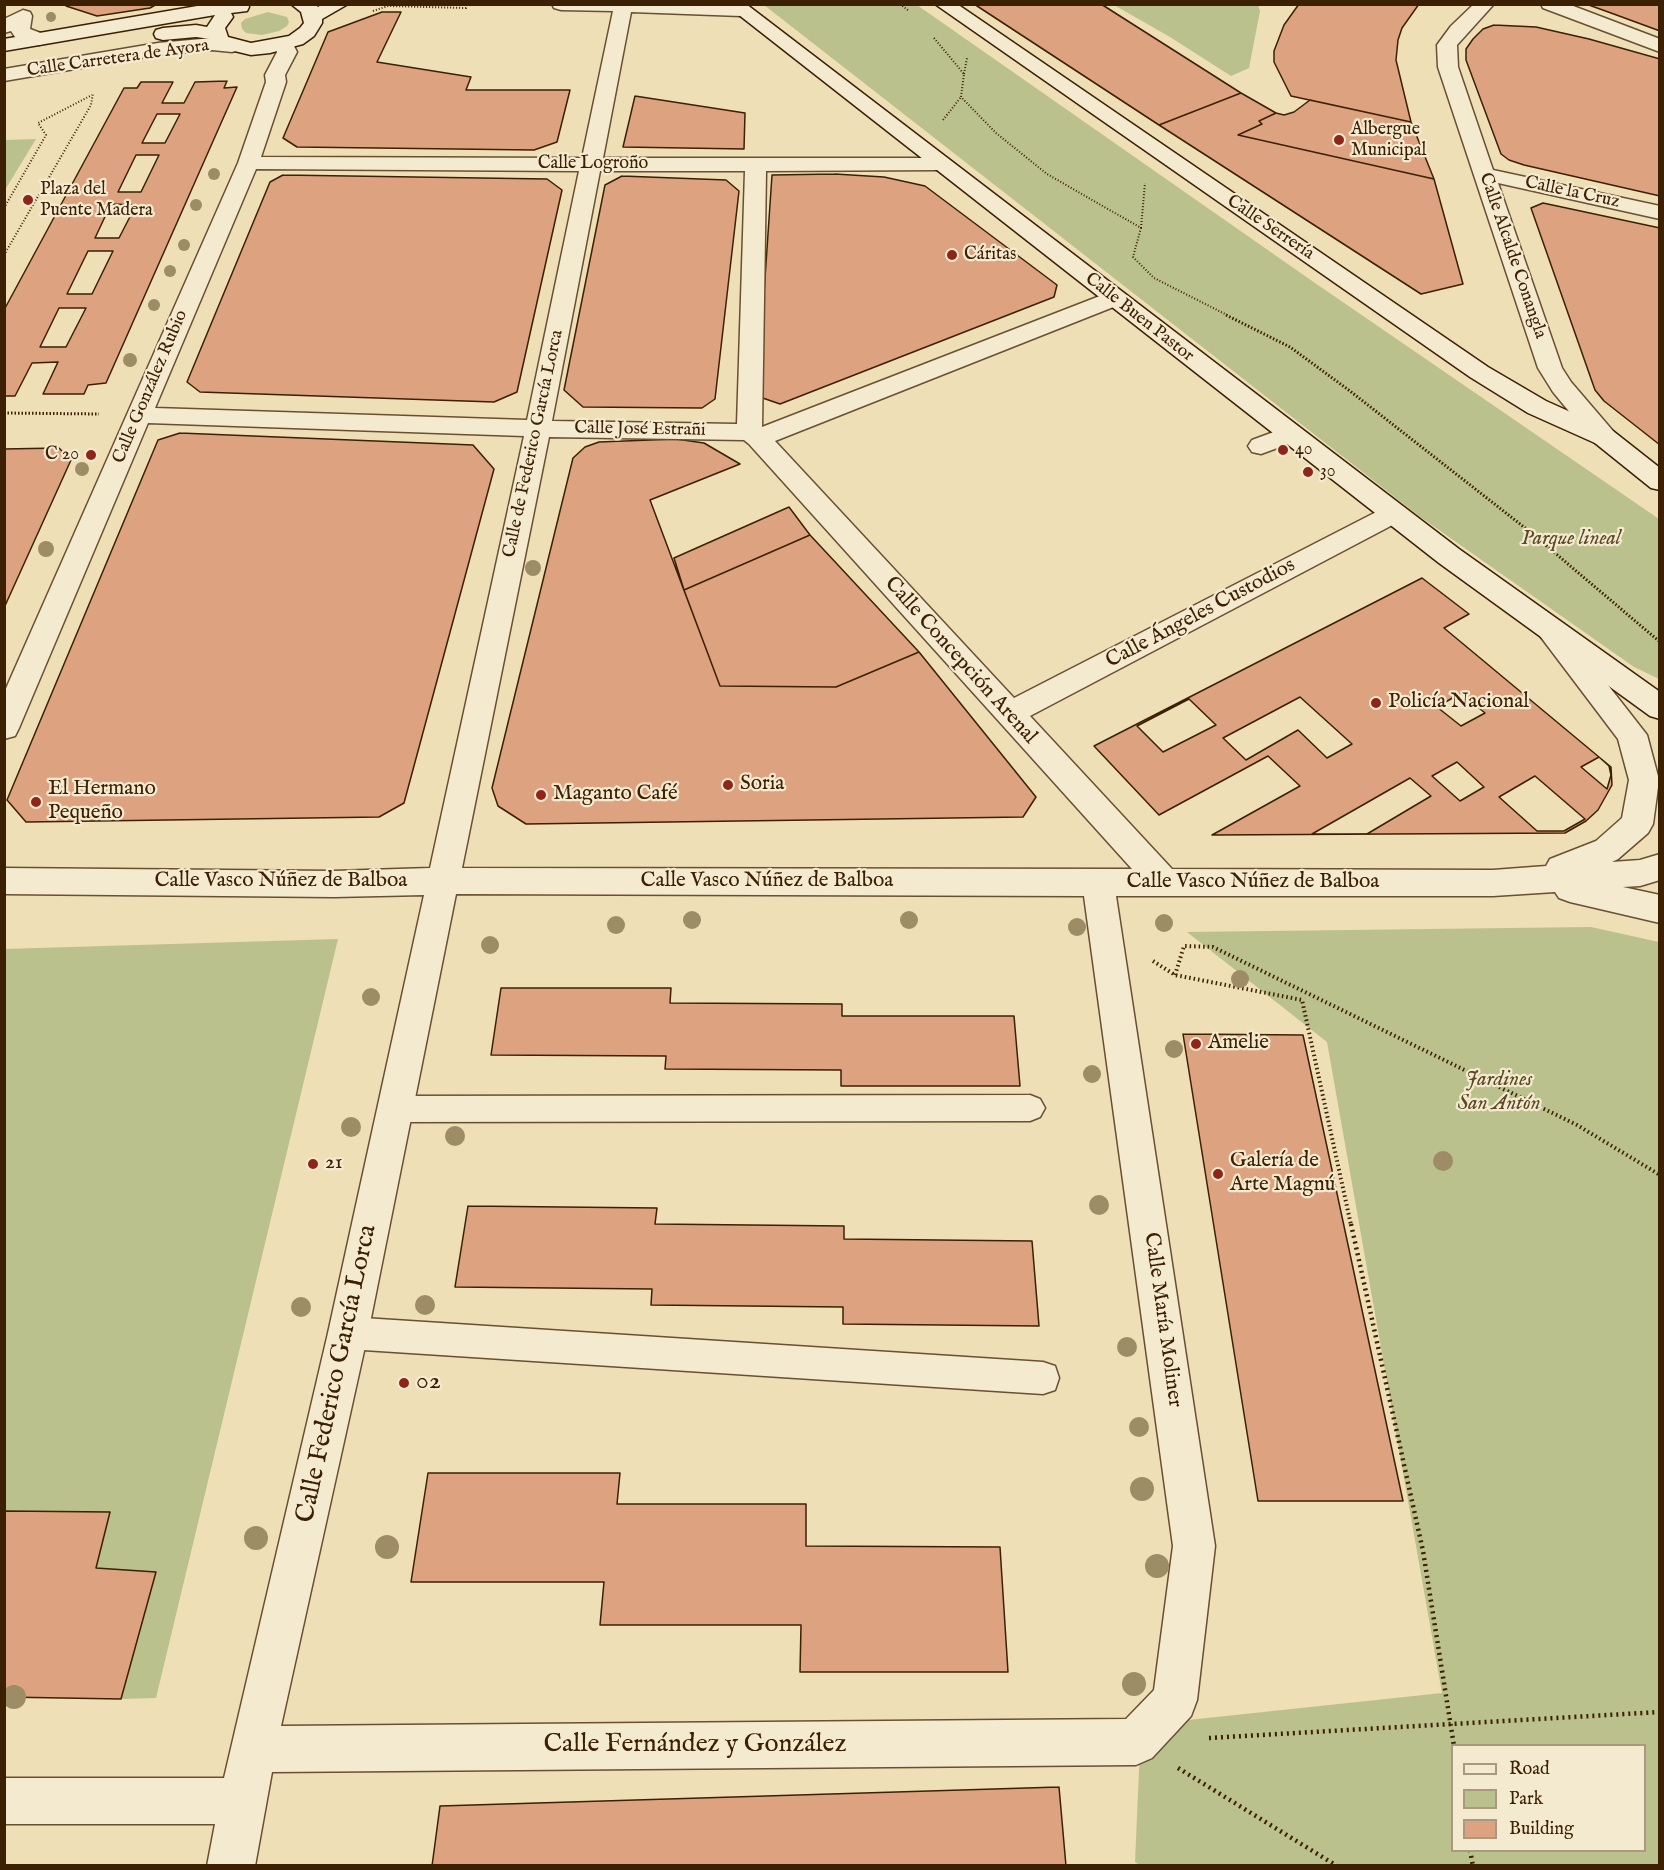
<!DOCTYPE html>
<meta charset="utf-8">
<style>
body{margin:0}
#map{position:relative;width:1664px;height:1870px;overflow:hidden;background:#eedfb6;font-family:"IM FELL English",serif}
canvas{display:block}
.frame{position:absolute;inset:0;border:6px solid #3c2003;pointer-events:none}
.legend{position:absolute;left:1451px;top:1744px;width:195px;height:108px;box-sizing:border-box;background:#f4ead0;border:2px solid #aa997e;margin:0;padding:8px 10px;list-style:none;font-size:18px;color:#3c2003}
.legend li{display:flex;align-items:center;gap:12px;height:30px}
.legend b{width:30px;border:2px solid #aa997e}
</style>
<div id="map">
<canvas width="1664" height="1870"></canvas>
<div class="frame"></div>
<ul class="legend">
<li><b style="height:8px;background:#f4ead0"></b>Road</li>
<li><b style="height:16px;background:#bbc18c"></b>Park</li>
<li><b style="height:16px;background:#dda280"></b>Building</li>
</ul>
</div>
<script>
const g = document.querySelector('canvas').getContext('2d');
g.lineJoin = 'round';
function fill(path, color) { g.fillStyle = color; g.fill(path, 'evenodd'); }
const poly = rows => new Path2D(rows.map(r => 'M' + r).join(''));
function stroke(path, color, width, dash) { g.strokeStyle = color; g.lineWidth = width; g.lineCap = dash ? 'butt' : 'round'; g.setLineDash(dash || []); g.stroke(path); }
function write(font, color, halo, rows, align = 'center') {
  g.font = font + ' "IM FELL English",serif'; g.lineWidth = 4.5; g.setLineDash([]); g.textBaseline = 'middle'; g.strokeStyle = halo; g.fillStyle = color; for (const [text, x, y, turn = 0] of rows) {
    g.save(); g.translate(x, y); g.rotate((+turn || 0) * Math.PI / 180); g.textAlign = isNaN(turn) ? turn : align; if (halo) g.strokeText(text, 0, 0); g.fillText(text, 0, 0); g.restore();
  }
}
const green = poly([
 [764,5,917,5,1315,283,1659,519,1659,679,1634,667,1419,516],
 [1114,5,1258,5,1260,11,1249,68,1231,76,1170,37],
 [268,12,287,17,289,22,287,26,279,31,262,35,246,33,242,29,241,23,245,19],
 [36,139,5,190,5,140],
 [1591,927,1659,942,1659,1865,1141,1866,1135,1862,1141,1725,1442,1693,1327,1042,1187,932],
 [1452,1746,1644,1746,1644,1850,1452,1850],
 [338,939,156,1698,121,1699,155,1572,96,1568,110,1513,5,1511,4,949]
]);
const building = poly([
 [69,4,157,4,150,8,97,16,66,6,69,4],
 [974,4,1101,4,1241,93,1159,125,974,4],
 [1299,4,1419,4,1402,28,1398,40,1396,60,1411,122,1291,96,1274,62,1274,51,1284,25,1299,4],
 [1586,4,1660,4,1660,31,1611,13,1586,4],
 [382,12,401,12,377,62,471,77,466,90,570,90,557,142,534,150,297,147,283,138,328,32,382,12],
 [1494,25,1536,27,1589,39,1660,59,1660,196,1524,165,1509,160,1501,154,1466,60,1466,49,1473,39,1483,29,1494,25],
 [227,81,224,88,237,87,106,383,88,385,84,394,43,394,58,362,32,363,15,396,4,396,4,310,124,88,137,88,141,82,173,82,162,103,184,103,195,82,227,81],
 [157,114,180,114,165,143,142,143,157,114],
 [136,155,159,155,141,192,118,192,136,155],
 [111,204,136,205,119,238,95,238,111,204],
 [88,251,113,251,92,294,67,294,88,251],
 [59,308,86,308,66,347,40,347,59,308],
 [1241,93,1276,113,1259,121,1262,124,1238,135,1434,179,1463,284,1421,294,1159,125,1241,93],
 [635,96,745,113,744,149,623,147,635,96],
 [1310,100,1411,122,1434,179,1238,135,1262,124,1259,121,1276,113,1284,115,1294,112,1310,100],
 [835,174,884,177,925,186,1057,285,1054,297,780,404,757,396,772,175,835,174],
 [283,175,547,179,562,190,517,392,494,402,200,392,187,382,270,182,283,175],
 [622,176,726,180,739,191,715,399,702,408,583,407,564,390,605,185,622,176],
 [1543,203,1660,228,1660,445,1604,401,1595,390,1531,208,1543,203],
 [180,433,473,445,494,469,404,803,379,817,26,822,7,800,158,440,180,433],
 [676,439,704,443,740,464,650,500,720,686,836,687,919,652,1036,797,1023,817,526,824,498,806,492,788,573,458,585,447,599,442,676,439],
 [59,448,71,460,4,608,4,449,59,448],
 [789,507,810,535,684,590,674,558,789,507],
 [810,535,919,652,836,687,720,686,684,590,810,535],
 [1422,578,1469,614,1444,628,1611,767,1612,785,1598,810,1586,821,1565,833,1212,835,1300,786,1268,756,1159,815,1094,746,1422,578],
 [1461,693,1485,713,1461,726,1437,707,1461,693],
 [1300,697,1352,744,1327,758,1298,730,1246,760,1223,738,1300,697],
 [1189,699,1216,725,1163,752,1137,726,1189,699],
 [1599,757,1609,766,1611,775,1607,789,1581,767,1599,757],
 [1457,762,1484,787,1460,801,1432,776,1457,762],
 [1535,776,1585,819,1564,831,1537,831,1499,797,1535,776],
 [1410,778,1431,796,1367,834,1312,834,1410,778],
 [501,988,671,988,670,1003,842,1004,842,1016,1014,1016,1020,1086,841,1086,841,1070,665,1069,666,1056,491,1055,501,988],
 [1183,1034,1303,1035,1403,1501,1258,1501,1183,1034],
 [468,1206,657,1208,655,1224,844,1226,844,1239,1032,1241,1039,1326,843,1324,843,1307,651,1305,652,1289,455,1287,468,1206],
 [428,1473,620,1473,617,1504,806,1504,806,1546,1000,1547,1008,1672,800,1672,801,1625,600,1625,604,1582,411,1582,428,1473],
 [4,1511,110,1512,96,1568,156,1572,121,1699,4,1697,4,1511],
 [1059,1787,1066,1866,432,1866,440,1806,1059,1787]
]);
const pathFar3 = poly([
 [900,4,909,11],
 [373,11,388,6,466,8,466,4],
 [934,38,964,74,961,97,996,133,1047,174,1141,228,1133,257,1154,278,1229,316],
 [964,74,967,58],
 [943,120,961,97],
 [4,208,46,135,38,123,92,95],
 [1141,228,1145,183],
 [4,255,91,105,93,93]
]);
const pathFar2 = poly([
 [1226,315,1290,347,1350,391,1529,531,1660,642],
 [4,413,99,414]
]);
const pathFar1 = poly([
 [1153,961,1175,975,1302,1000,1351,1225],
 [1175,975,1184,946,1213,947,1577,1125,1660,1175]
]);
const path = poly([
 [1351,1224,1423,1551,1454,1746],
 [1209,1738,1660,1712],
 [1178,1768,1337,1866],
 [1470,1850,1473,1866]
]);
const lane = poly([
 [1030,1095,1040,1099,1045,1108,1040,1117,1030,1121,394,1122,384,1118,379,1109,384,1100,394,1096,1030,1095],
 [348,1317,1043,1362,1055,1366,1059,1378,1055,1390,1043,1394,348,1349,337,1344,332,1333,337,1322,348,1317]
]);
const street = poly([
 [552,4,741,4,748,6,750,10,748,14,741,16,631,12,603,158,938,158,945,160,948,164,945,168,938,170,766,171,762,427,1105,294,1113,292,1121,294,1125,299,1121,304,775,441,1014,698,1384,508,1393,505,1402,508,1406,514,1402,520,1030,716,1172,869,1493,870,1546,866,1550,859,1596,841,1622,818,1629,780,1618,739,1534,628,1538,621,1548,618,1558,621,1647,735,1659,780,1653,824,1648,833,1618,859,1612,862,1640,860,1660,854,1660,880,1640,886,1623,887,1660,895,1660,923,1570,902,1559,898,1555,892,1493,896,1116,896,1215,1546,1197,1700,1191,1716,1152,1758,1136,1765,272,1772,255,1866,207,1866,215,1824,4,1824,4,1778,224,1778,328,1333,424,895,334,897,4,894,4,868,334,871,430,868,524,436,148,423,19,728,15,736,4,739,4,693,238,163,266,82,265,75,277,52,274,44,277,40,291,40,297,52,285,75,286,82,261,157,582,158,613,11,561,10,554,8,552,4],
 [256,169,579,171,527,420,155,408,256,169],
 [600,171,745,171,737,424,552,421,600,171],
 [549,437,744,440,749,444,1132,869,462,868,549,437],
 [456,894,1084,896,1173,1546,1154,1690,1126,1719,281,1726,368,1333,456,894],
 [1474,4,1494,4,1457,45,1458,67,1493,170,1660,206,1660,219,1498,183,1562,368,1571,382,1613,431,1617,437,1613,443,1604,445,1595,443,1553,392,1538,368,1438,67,1437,45,1451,26,1474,4],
 [1541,4,1568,4,1660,39,1660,52,1543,8,1541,4],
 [23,10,30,12,32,16,30,29,46,35,48,39,46,43,39,45,15,37,11,31,4,33,4,19,23,10],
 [212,38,239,42,242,46,239,50,232,52,212,50,158,55,4,81,4,69,158,43,212,38],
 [1290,426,1299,428,1303,434,1299,440,1261,454,1252,452,1248,446,1252,440,1290,426]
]);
const secondary = poly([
 [209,4,248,4,249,7,247,11,231,13,233,17,225,28,228,37,251,43,289,36,300,28,304,23,301,12,291,4,315,4,318,7,323,4,348,4,322,19,322,23,314,36,303,44,270,53,251,55,218,47,210,39,196,37,163,40,156,38,154,34,156,30,163,28,196,25,207,27,215,15,4,51,4,39,209,4],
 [725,4,746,4,1459,549,1660,692,1660,719,1650,716,1439,563,725,4],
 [935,4,957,4,1488,367,1546,401,1613,431,1660,468,1660,490,1651,488,1595,443,1528,413,1470,377,935,4]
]);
const trees = [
 [51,17,5],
 [214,174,6],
 [196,205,6],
 [184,245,6],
 [170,271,6],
 [154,305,6],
 [130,360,7],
 [82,469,7],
 [46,549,8],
 [533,568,8],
 [692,920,9],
 [909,920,9],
 [1164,923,9],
 [616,925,9],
 [1077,927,9],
 [490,945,9],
 [1240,979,9],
 [371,997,9],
 [1174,1049,9],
 [1092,1074,9],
 [351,1127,10],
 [455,1136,10],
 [1443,1161,10],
 [1099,1205,10],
 [425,1305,10],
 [301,1307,10],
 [1127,1347,10],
 [1139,1427,10],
 [1142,1489,12],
 [256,1538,12],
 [387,1547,12],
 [1157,1566,12],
 [1134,1684,12],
 [14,1697,12]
];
const markers = [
 [1339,140,6,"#8f2418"],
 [28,200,6,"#8f2418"],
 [952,255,6,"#8f2418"],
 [1283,450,6,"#8f2418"],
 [91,455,6,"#8f2418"],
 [1308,472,6,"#8f2418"],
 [1376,703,6,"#8f2418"],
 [728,785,6,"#8f2418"],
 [541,795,6,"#8f2418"],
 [36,802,6,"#8f2418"],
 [1196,1044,6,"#8f2418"],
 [313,1164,6,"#8f2418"],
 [1218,1174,6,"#8f2418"],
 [404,1383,6,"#8f2418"]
];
const farStreetnames = [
 ["Calle Carretera de Ayora",118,59,-8],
 ["Calle Logroño",593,164],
 ["Calle la Cruz",1572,193,12],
 ["Calle Serrería",1270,228,34],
 ["Calle Alcalde Conangla",1512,256,71],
 ["Calle Buen Pastor",1139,318,38],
 ["Calle González Rubio",151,387,-67],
 ["Calle José Estrañi",640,430,1],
 ["Calle de Federico García Lorca",534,444,-78]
];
const farPoinames = [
 ["Albergue",1351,130],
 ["Municipal",1351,151],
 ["Plaza del",40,190],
 ["Puente Madera",40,211],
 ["Cáritas",964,255],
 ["40",1295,450],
 ["C 20",79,455,"right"],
 ["30",1320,472]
];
const parkNames = [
 ["Parque lineal",1571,540],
 ["Jardines",1499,1081],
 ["San Antón",1499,1105]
];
const streetNames = [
 ["Calle Ángeles Custodios",1201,614,-28],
 ["Calle Concepción Arenal",960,661,48],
 ["Calle Vasco Núñez de Balboa",281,882],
 ["Calle Vasco Núñez de Balboa",767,882],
 ["Calle Vasco Núñez de Balboa",1253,883],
 ["Calle María Moliner",1162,1320,82]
];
const poiNames = [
 ["Policía Nacional",1388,703],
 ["Soria",740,785],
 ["El Hermano",48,790],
 ["Pequeño",48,814],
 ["Maganto Café",553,795],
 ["Amelie",1208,1044],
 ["Galería de",1230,1162],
 ["Arte Magnú",1230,1186],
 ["21",325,1164]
];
const nearStreetnames = [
 ["Calle Federico García Lorca",338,1374,-78],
 ["Calle Fernández y González",695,1746]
];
const nearPoinames = [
 ["02",416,1383]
];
fill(green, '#bbc18c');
fill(building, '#dda280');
stroke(building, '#3c2003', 1.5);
stroke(lane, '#685030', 3);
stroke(street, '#685030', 3);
stroke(secondary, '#3c2003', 3);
stroke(pathFar3, '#3c2003', 2, [1, 2]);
stroke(pathFar2, '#3c2003', 3, [1.5, 2]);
stroke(pathFar1, '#3c2003', 4, [1.5, 3]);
stroke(path, '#3c2003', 4.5, [2, 4]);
fill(lane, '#f4ead0');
fill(street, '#f4ead0');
fill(secondary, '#f4ead0');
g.fillStyle = '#9e8c66';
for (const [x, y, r] of trees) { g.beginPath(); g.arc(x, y, r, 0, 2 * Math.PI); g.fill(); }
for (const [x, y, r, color] of markers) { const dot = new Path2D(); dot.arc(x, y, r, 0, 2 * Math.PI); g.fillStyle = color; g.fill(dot); stroke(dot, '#f4ead0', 2); }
write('18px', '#3c2003', '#f4ead0', farStreetnames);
write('18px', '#3c2003', '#f4ead0', farPoinames, 'left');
write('italic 21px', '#5c4825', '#f4ead0', parkNames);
write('21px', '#3c2003', '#f4ead0', streetNames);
write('21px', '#3c2003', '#f4ead0', poiNames, 'left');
write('26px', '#3c2003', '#f4ead0', nearStreetnames);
write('26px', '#3c2003', '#f4ead0', nearPoinames, 'left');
</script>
